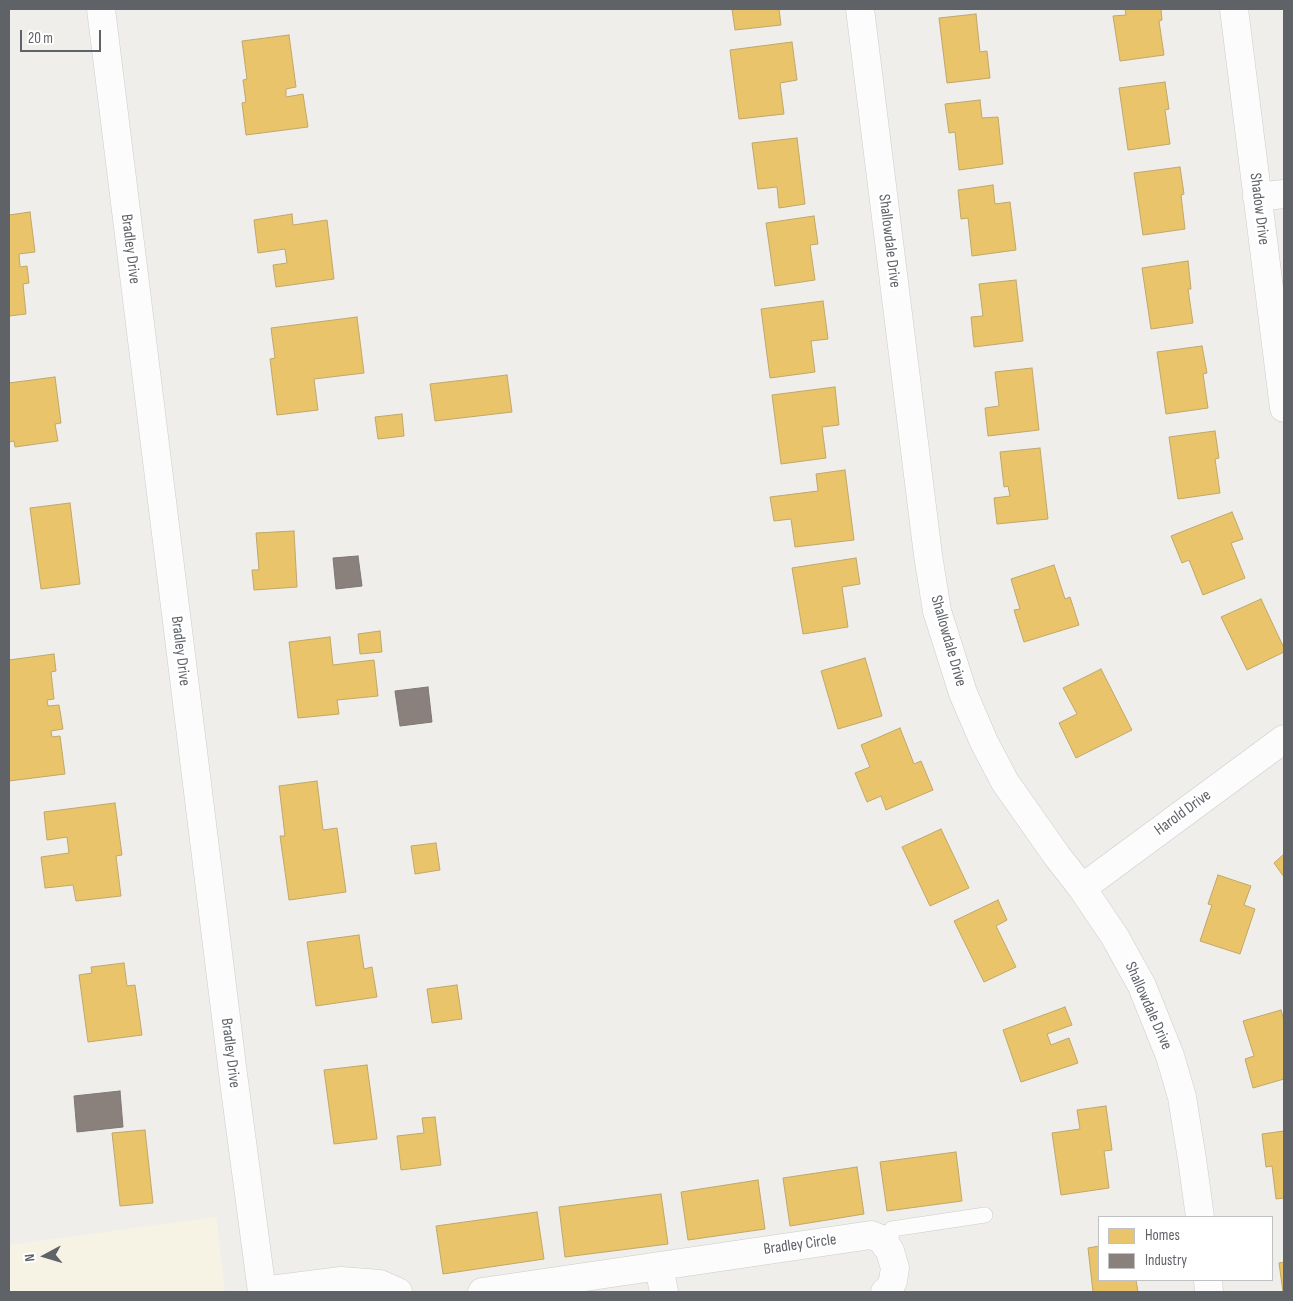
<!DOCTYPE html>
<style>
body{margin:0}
#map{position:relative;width:1293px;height:1301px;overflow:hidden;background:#efeeea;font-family:"Sofia Sans Condensed",sans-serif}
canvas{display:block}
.frame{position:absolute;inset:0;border:10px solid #5f6368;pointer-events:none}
.legend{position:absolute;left:1098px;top:1216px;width:175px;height:65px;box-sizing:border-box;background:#fff;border:1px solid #bfc1c3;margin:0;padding:6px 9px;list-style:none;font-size:15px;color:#5f6368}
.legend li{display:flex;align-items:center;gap:10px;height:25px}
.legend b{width:25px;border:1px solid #bfc1c3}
.north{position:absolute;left:20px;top:1231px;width:50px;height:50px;-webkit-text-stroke:4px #fff;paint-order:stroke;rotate:264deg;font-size:14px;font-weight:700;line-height:20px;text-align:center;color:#5f6368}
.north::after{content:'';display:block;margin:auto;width:18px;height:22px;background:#5f6368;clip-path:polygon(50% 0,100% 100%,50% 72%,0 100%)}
.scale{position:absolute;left:20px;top:30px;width:81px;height:22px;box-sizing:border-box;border:2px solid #5f6368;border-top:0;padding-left:6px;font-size:15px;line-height:18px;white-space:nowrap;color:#5f6368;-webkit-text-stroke:4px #fff;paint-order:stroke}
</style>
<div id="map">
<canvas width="1293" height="1301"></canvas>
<div class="frame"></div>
<ul class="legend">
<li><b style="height:14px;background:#e9c46a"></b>Homes</li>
<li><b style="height:14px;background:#8a817c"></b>Industry</li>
</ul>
<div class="north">N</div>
<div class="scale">20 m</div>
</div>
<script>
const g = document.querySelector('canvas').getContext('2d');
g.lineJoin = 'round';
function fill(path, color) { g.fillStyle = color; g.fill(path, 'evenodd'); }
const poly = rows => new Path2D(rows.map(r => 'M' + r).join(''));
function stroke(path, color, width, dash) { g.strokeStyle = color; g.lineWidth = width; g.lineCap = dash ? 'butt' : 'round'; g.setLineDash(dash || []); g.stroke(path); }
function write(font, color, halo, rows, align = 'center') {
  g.font = font + ' "Sofia Sans Condensed",sans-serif'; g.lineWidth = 5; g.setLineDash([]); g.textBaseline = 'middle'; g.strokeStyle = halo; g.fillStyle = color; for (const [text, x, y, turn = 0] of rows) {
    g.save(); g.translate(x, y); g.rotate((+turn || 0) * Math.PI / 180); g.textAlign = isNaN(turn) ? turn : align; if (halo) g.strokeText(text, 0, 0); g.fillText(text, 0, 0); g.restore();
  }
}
const commercial = poly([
 [216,1217,225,1292,9,1292,9,1245]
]);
const homes = poly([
 [732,9,779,9,781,25,735,30,732,9],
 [1125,9,1161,9,1162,20,1159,21,1164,55,1120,61,1113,16,1126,15,1125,9],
 [976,14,980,52,987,51,990,78,947,83,939,18,976,14],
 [289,35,296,87,286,89,286,97,303,94,308,127,246,135,242,103,246,102,243,80,247,79,242,41,289,35],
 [792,42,797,80,780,83,784,114,739,119,730,50,792,42],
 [1165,82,1169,109,1165,110,1170,144,1128,150,1119,88,1165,82],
 [980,100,982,118,998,117,1003,164,959,170,955,132,949,133,945,104,980,100],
 [797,138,805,204,779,208,777,187,758,189,752,143,797,138],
 [1180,167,1184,194,1181,195,1185,229,1143,235,1134,173,1180,167],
 [993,185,995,204,1010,202,1016,250,972,256,968,218,961,219,958,190,993,185],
 [30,212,35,252,19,254,20,267,27,266,29,283,23,284,26,314,9,316,9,215,30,212],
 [292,214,293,225,327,220,334,279,276,287,273,265,287,263,285,249,258,253,254,220,292,214],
 [814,216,818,244,810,245,815,280,775,286,766,223,814,216],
 [1188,261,1191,289,1188,289,1193,323,1151,329,1142,268,1188,261],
 [1016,280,1023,341,974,347,971,317,983,316,979,284,1016,280],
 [823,301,828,339,811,341,815,372,770,378,761,309,823,301],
 [357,317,364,373,314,379,318,410,277,415,270,359,275,358,271,328,357,317],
 [1202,346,1207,373,1203,374,1208,408,1166,414,1157,352,1202,346],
 [1032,368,1039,430,988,436,985,408,999,406,995,372,1032,368],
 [507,375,512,412,435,421,430,384,507,375],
 [55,377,61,423,55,424,58,441,15,447,14,441,9,442,9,383,55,377],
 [835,387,839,425,822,427,826,458,781,464,772,395,835,387],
 [402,414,404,436,378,439,375,417,402,414],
 [1215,431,1219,458,1215,459,1220,493,1178,499,1169,437,1215,431],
 [1040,448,1048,519,997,524,994,498,1010,496,1008,486,1004,487,1000,452,1040,448],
 [845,470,854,540,795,547,791,519,774,521,770,497,818,491,816,474,845,470],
 [70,503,80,584,41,589,30,508,70,503],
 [1232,512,1243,539,1231,543,1245,578,1203,595,1189,560,1182,563,1171,536,1232,512],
 [294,531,297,587,254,590,252,570,259,570,256,533,294,531],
 [856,558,860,584,842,587,848,627,803,634,792,568,856,558],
 [1054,565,1065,599,1070,597,1079,625,1024,642,1014,610,1020,609,1011,579,1054,565],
 [1261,599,1284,648,1284,652,1247,670,1221,617,1261,599],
 [380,631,382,652,360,654,358,634,380,631],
 [330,637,333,665,374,660,378,696,337,700,339,714,298,718,289,642,330,637],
 [54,654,56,671,51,672,54,699,47,700,48,706,59,705,63,729,51,731,52,737,60,736,65,774,9,781,9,660,54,654],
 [865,658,882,716,838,729,821,671,865,658],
 [1101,669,1132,730,1076,758,1059,723,1077,714,1063,688,1101,669],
 [900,728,914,764,921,761,933,790,886,810,881,796,867,802,855,773,870,767,861,745,900,728],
 [317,781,323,830,337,828,346,892,289,900,280,836,285,836,279,786,317,781],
 [115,803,122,855,116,856,121,896,76,901,73,885,45,888,41,857,69,853,67,837,47,840,44,812,115,803],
 [941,829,969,888,930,906,902,847,941,829],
 [436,843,440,870,415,874,411,846,436,843],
 [1284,854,1284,877,1274,863,1284,854],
 [1218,875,1251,886,1244,905,1255,909,1240,954,1200,941,1212,905,1208,904,1218,875],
 [998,900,1007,920,996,926,1016,967,984,982,954,921,998,900],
 [359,935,364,969,372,967,377,997,316,1006,307,942,359,935],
 [124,963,127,986,135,985,142,1035,88,1042,79,975,92,973,91,967,124,963],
 [457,985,462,1019,432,1023,427,989,457,985],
 [1065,1007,1072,1025,1047,1034,1051,1045,1069,1038,1078,1063,1021,1082,1003,1030,1065,1007],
 [1281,1010,1284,1020,1284,1079,1253,1088,1245,1059,1254,1056,1243,1021,1281,1010],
 [367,1065,377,1139,334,1144,324,1070,367,1065],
 [1106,1106,1112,1150,1104,1151,1109,1188,1061,1195,1052,1133,1080,1129,1077,1110,1106,1106],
 [435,1117,441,1165,401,1170,397,1136,424,1133,422,1118,435,1117],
 [145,1130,153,1203,120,1206,112,1133,145,1130],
 [1284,1131,1284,1198,1276,1199,1272,1166,1266,1167,1262,1134,1284,1131],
 [956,1152,962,1201,887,1211,880,1162,956,1152],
 [857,1167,864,1214,790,1226,783,1178,857,1167],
 [758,1180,765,1229,688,1240,681,1192,758,1180],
 [661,1194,668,1244,565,1257,559,1207,661,1194],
 [537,1212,544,1259,443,1274,436,1226,537,1212],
 [1099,1246,1099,1280,1136,1280,1138,1292,1093,1292,1088,1248,1099,1246],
 [1284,1262,1284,1292,1283,1292,1279,1263,1284,1262]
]);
const industry = poly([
 [358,556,362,586,336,589,333,558,358,556],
 [428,687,432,722,400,726,395,691,428,687],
 [120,1091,123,1127,77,1132,74,1096,120,1091]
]);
const service = poly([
 [890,1249,892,1229,985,1215]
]);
const minor = poly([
 [101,9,233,1074,262,1292],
 [860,9,928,555,937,611,963,693,984,742,1005,782,1057,856,1082,888,1115,937,1142,986,1170,1056,1182,1097,1192,1159,1200,1217],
 [1234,9,1284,408],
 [1257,197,1284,194],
 [1082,888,1284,739],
 [659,1267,664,1292],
 [1208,1280,1209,1292],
 [262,1291,341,1281,380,1284,398,1292],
 [482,1292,871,1235,881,1239,890,1251,895,1268,893,1281,889,1289,885,1292]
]);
const streetNames = [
 ["Shadow Drive",1259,209,83],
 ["Shallowdale Drive",889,241,83],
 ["Bradley Drive",130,249,83],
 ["Shallowdale Drive",948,641,74],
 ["Bradley Drive",180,651,83],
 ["Harold Drive",1183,813,-36],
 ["Shallowdale Drive",1148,1006,66],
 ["Bradley Drive",230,1053,83],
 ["Bradley Circle",800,1245,-8]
];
fill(commercial, '#f7f3e4');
fill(homes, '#e9c46a');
stroke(homes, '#c0a769', 1);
fill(industry, '#8a817c');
stroke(industry, '#7d7876', 1);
stroke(service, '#cbcccc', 16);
stroke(minor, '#cbcccc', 29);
stroke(service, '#fdfcfc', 15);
stroke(minor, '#fdfcfc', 28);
write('16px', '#5f6368', '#fff', streetNames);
</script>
